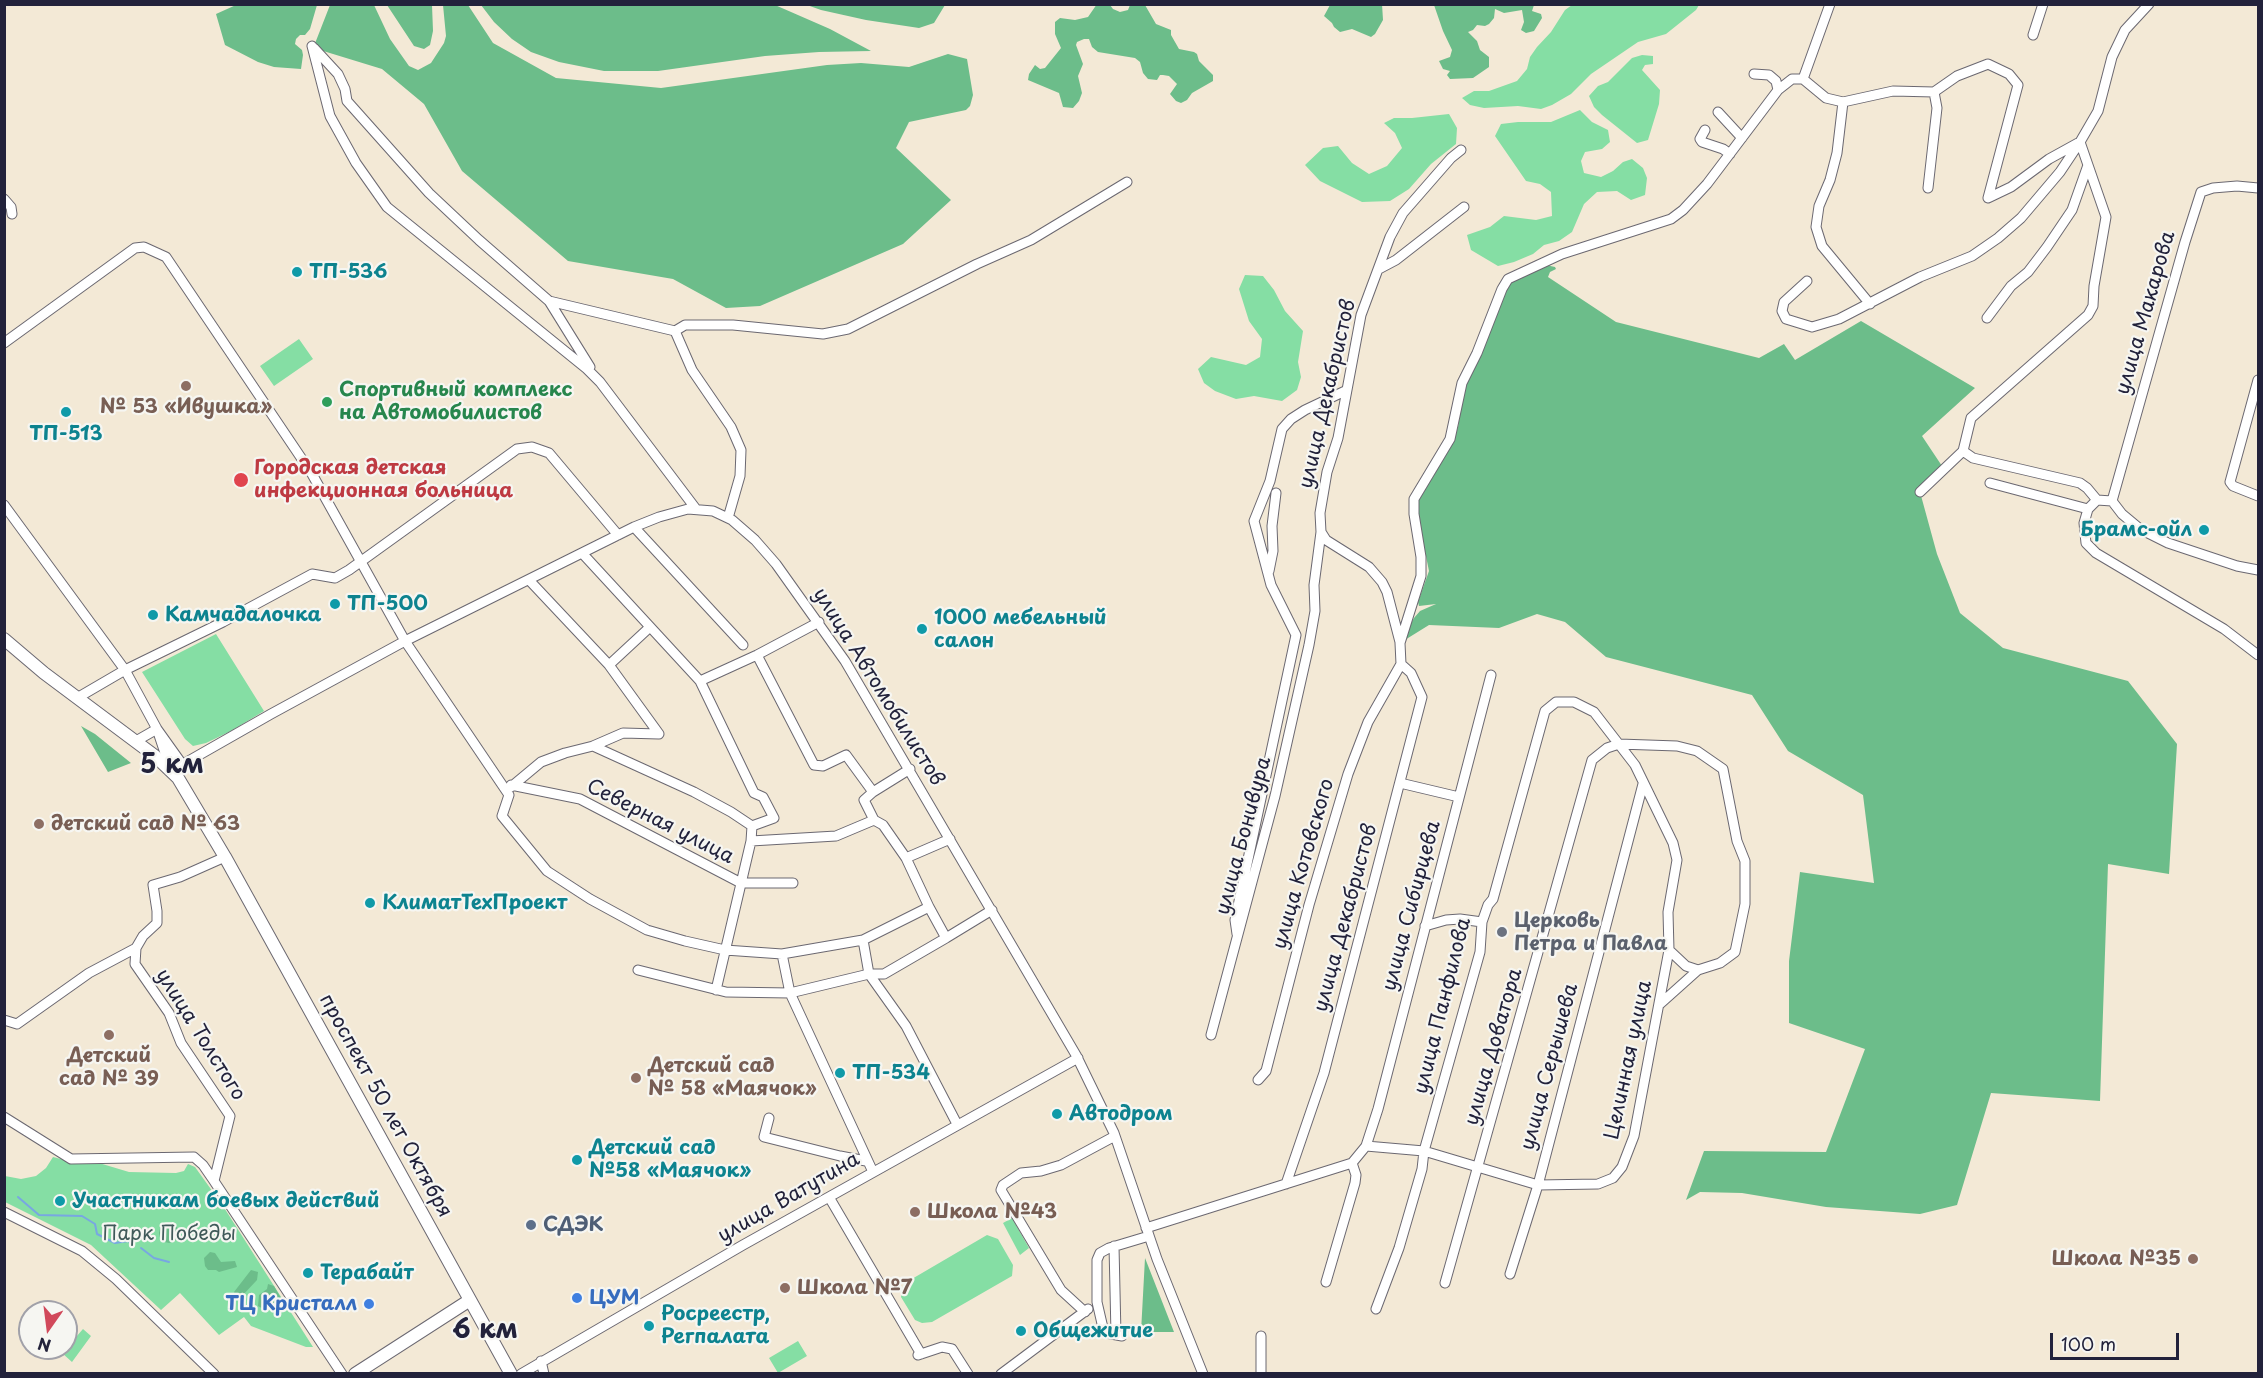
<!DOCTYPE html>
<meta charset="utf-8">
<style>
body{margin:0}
#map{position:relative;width:2263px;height:1378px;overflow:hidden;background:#f3e9d6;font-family:"Playpen Sans",sans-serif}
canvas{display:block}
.frame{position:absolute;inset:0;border:6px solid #22223b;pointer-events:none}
.north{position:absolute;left:18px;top:1300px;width:60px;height:60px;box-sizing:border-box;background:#f6f6f2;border:2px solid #a1a1a9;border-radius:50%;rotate:194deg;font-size:16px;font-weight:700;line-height:24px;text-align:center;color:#22223b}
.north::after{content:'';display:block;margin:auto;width:21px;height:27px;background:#d1495b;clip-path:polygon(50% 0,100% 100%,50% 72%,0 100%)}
.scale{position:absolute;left:2050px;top:1333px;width:129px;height:27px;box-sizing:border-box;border:3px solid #22223b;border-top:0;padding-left:8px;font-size:18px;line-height:21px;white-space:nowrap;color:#22223b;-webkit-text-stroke:4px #f6f6f2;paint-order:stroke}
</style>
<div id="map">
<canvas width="2263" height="1378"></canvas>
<div class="frame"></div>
<div class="north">N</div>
<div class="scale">100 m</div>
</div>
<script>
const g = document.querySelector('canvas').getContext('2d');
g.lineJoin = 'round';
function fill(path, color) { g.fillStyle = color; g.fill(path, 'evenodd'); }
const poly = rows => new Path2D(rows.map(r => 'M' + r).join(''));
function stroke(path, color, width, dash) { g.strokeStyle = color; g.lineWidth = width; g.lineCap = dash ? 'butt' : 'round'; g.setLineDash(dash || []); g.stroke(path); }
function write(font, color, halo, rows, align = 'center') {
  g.font = font + ' "Playpen Sans",sans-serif'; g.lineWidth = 4.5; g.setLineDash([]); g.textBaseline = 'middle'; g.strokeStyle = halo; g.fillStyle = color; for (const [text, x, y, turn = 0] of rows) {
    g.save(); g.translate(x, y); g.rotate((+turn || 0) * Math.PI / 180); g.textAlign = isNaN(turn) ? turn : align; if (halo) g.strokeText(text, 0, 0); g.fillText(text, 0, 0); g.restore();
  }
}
const green = poly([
 [1572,5,1699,5,1696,10,1666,34,1638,42,1591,74,1571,94,1552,105,1541,109,1518,106,1484,108,1470,105,1462,98,1474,91,1489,91,1517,81,1527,69,1530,57,1537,47,1551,32,1565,10],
 [1642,55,1653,56,1653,64,1645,65,1642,70,1660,90,1659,104,1648,140,1637,143,1602,115,1594,107,1589,96,1598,86,1608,82,1632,58],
 [1580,110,1592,122,1608,130,1610,142,1602,149,1585,152,1581,161,1584,173,1601,177,1613,171,1623,162,1632,159,1643,168,1647,178,1645,195,1631,200,1617,191,1597,192,1584,204,1572,232,1559,241,1544,245,1533,254,1514,262,1498,266,1471,250,1467,235,1490,227,1504,216,1536,220,1552,216,1551,192,1540,184,1526,181,1495,136,1501,124,1518,122,1551,122],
 [1449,114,1457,128,1456,144,1431,164,1409,189,1390,201,1362,202,1320,181,1305,165,1323,148,1338,146,1352,163,1369,174,1387,166,1402,148,1395,133,1384,123,1394,118,1412,118],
 [1245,275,1263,276,1274,290,1285,311,1303,331,1298,362,1301,377,1297,390,1282,401,1254,396,1236,399,1215,391,1204,383,1198,369,1211,357,1246,365,1260,357,1262,339,1249,321,1239,289],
 [299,339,313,359,274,386,260,366],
 [216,634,264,711,231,731,206,743,193,746,185,739,142,672],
 [53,1157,81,1164,99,1163,129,1172,176,1173,184,1171,188,1164,195,1167,223,1206,313,1347,306,1347,251,1326,244,1317,219,1335,180,1293,161,1310,91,1245,5,1202,5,1176,21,1179,36,1176,46,1168],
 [1012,1218,1029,1248,1020,1255,1003,1223],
 [987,1235,998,1239,1013,1265,1012,1276,932,1322,922,1323,915,1320,901,1297,902,1288,905,1283],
 [83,1329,91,1336,72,1362,62,1353],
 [798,1341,807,1356,778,1373,769,1358]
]);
const forest = poly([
 [1097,4,1110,5,1113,9,1120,12,1128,10,1130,5,1145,5,1156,24,1171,30,1171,35,1179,49,1194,52,1197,54,1199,61,1213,75,1213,81,1192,93,1187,100,1181,103,1176,101,1170,94,1177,84,1169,76,1163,75,1160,75,1157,80,1148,79,1143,73,1140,62,1135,58,1098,52,1092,47,1089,39,1084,39,1077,42,1076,45,1083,64,1078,76,1082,93,1079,101,1073,108,1063,107,1059,93,1028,80,1029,74,1035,65,1040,69,1045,68,1061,48,1055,34,1055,22,1060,18,1075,20,1088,17],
 [1382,4,1383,20,1375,34,1371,37,1352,29,1340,32,1334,27,1332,23,1324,16,1330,5],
 [236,5,317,5,310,29,305,35,300,35,296,39,295,44,302,50,303,55,301,69,274,67,258,62,225,45,216,14],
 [330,5,374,5,390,39,409,66,418,70,431,63,444,43,446,36,443,5,468,5,493,43,556,78,661,88,827,65,861,63,909,67,948,54,967,59,973,95,970,106,966,110,909,122,896,148,951,200,903,244,760,306,726,308,673,279,568,261,462,171,424,104,382,69,320,50,314,46],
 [387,5,432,5,433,31,430,45,424,49,414,46],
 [481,5,775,5,830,29,871,51,819,52,765,56,658,71,604,71,559,62,531,52,512,39,494,22],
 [807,5,945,5,934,23,919,28,866,20,821,10],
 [1434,5,1534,5,1532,11,1541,14,1542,18,1534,31,1526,33,1521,30,1524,22,1522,10,1504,13,1495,9,1494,18,1489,24,1485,26,1477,25,1473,30,1468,32,1477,41,1480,50,1489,57,1489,67,1473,78,1450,79,1447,75,1450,71,1443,69,1439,61,1450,57,1452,50,1443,31],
 [1546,265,1555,267,1556,269,1550,272,1548,277,1616,322,1759,358,1784,344,1795,360,1861,321,1975,388,1922,436,1944,469,1920,492,1937,554,1960,613,2003,648,2128,681,2177,744,2169,874,2108,864,2100,1101,1991,1093,1957,1205,1920,1214,1826,1207,1742,1193,1700,1192,1686,1200,1704,1151,1826,1152,1865,1049,1789,1023,1789,961,1800,872,1874,883,1863,795,1788,751,1752,695,1606,657,1565,622,1537,614,1499,628,1429,625,1400,643,1414,618,1420,611,1436,604,1419,606,1418,602,1429,571,1419,522,1417,498,1443,460,1453,441,1458,427,1465,385,1510,283],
 [81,726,95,734,131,763,108,772],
 '159 1233a10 10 0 1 1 20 0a10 10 0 1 1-20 0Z',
 [210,1252,215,1253,221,1262,235,1261,237,1267,219,1272,216,1270,208,1270,205,1266,204,1258],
 [1145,1258,1174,1332,1141,1332],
 [251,1270,258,1272,257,1280,242,1296,236,1297,234,1292],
 [268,1284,274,1286,282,1300,280,1307,275,1310,265,1310,258,1306,259,1295,267,1289]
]);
const stream = poly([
 [18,1197,39,1215,82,1216,95,1224,97,1234,115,1243,128,1241,134,1245],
 [141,1248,154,1258,169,1262]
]);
const minor = poly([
 [2033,35,2043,4],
 [312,46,330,116,356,163,387,207,587,369,600,382,696,509],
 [314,48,338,74,345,89,347,101,429,193,479,240,549,301,590,367],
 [1754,74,1769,75,1776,81,1778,90],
 [1803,79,1826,98,1843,102,1893,91,1934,92,1957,76,1988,64,2009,74,2018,85,1988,198,2011,187,2049,159,2078,143],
 [1803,79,1830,4],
 [1843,102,1837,153,1830,180,1819,206,1816,227,1822,246,1870,304],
 [1718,112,1742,138],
 [1705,130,1700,139,1702,142,1723,149,1730,154],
 [1928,188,1937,108,1934,92],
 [4,199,11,207,12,214],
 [1379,269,1396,260,1464,207],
 [1807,281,1784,302,1782,311,1786,319,1812,327,1839,319,1920,277,1972,256,1998,238,2021,218,2060,172,2080,142,2098,111,2112,57,2125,30,2149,4],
 [549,301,675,331],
 [1987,318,2011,286,2028,272,2047,247,2072,210,2088,165],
 [4,343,135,248,144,247,166,257,312,474,405,641,509,795,502,816,547,871,590,899,647,930,685,941,725,950,782,954,863,940,929,907,946,938,992,910],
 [2258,380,2230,482,2233,486,2258,496],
 [1963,451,1973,458,2080,483,2087,488,2097,500,2112,501,2122,514,2140,529,2168,543,2237,566,2258,570],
 [1990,483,2088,509],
 [1920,492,1963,451,1971,418,2088,315,2093,306,2094,286,2106,217,2080,142],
 [2097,500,2088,509,2084,523,2086,543,2096,553,2224,629,2258,655],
 [2112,501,2185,242,2201,192,2213,188,2237,186,2258,188],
 [4,505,125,670,157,729,182,764],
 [728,518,740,476,741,450,731,427,692,370,675,331,685,325,733,325,823,334,848,329,977,264,1031,240,1127,182],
 [634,527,743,645],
 [582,553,700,681,757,655,819,622],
 [1269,571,1273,551,1272,526,1276,493],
 [529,580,609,665,650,627],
 [1400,642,1387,592,1382,582,1369,567,1326,540,1321,532,1320,513,1327,472,1338,438,1361,315,1390,237,1403,213,1451,158,1461,150],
 [757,655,814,765,823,766,846,755,873,792,864,800,874,820,883,825,906,858,929,907],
 [1401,664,1400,643,1421,576,1421,557,1414,514,1414,499,1450,439,1462,383,1477,353,1502,289,1508,279,1562,254,1671,219,1683,210,1707,184,1778,90,1792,79,1803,79],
 [700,681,754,793,763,797,774,818,752,826,751,841],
 [77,698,125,670,223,622,312,574,335,578,349,570,517,449,532,447,549,453,618,535],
 [157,729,171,771,271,714,405,641,634,527,659,517,688,509,713,511,732,520,755,540,776,564,845,661,1076,1055,1114,1133,1157,1259,1203,1374],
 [136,741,157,729],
 [593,746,694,792,731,812,752,826],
 [1400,783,1459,797],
 [511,785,580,799,741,883,793,883],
 [511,787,541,762,565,753,593,746,623,733,659,734,609,665],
 [873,792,910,769],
 [225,857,180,877,153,885,157,911,157,923,143,936,136,948,135,964,169,1013,181,1043,230,1116,214,1181,342,1374],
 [906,858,950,839],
 [1425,926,1446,920,1460,919,1482,922],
 [1237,934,1235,920,1296,635,1271,585,1254,521,1270,481,1282,429,1291,419,1305,410,1345,391],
 [863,940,869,974,906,1026,957,1124],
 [1669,950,1686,966,1698,970],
 [782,954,790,993,873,1172],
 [638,970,726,992,790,993,869,974,884,974,946,938],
 [716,990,751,841,836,836,874,820],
 [4,1020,17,1024,89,973,136,948],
 [1211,1035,1275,796,1309,645,1315,611,1314,585,1321,532],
 [1258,1080,1266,1071,1309,905,1348,774,1368,722,1401,664],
 [4,1117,71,1159,194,1157,203,1165,214,1181],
 [769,1118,764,1137,840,1156,866,1161],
 [1366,1146,1378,1109,1491,675],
 [1286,1184,1324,1073,1422,697,1411,673,1401,664],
 [829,1197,921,1354],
 [4,1212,82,1251,116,1279,214,1374],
 [1146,1228,1352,1163,1366,1146,1424,1151,1538,1185,1598,1184,1613,1178,1622,1167,1634,1136,1669,950,1668,912,1677,860,1673,843,1635,765,1594,712,1574,702,1556,702,1545,711,1493,899,1488,905,1482,922,1480,952,1424,1151,1422,1169,1399,1248,1376,1309],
 [1114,1246,1116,1335],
 [1510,1274,1538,1185,1643,784],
 [1326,1282,1355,1183,1356,1175,1352,1163],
 [1445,1283,1592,760,1607,748,1619,744,1677,746,1697,751,1723,769,1737,841,1745,861,1745,904,1735,952,1720,963,1698,970,1660,1004],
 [1085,1312,1061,1290,1001,1190,1003,1185,1021,1173,1041,1171,1061,1165,1115,1136],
 [1122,1336,1111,1334,1103,1328,1097,1302,1097,1260,1100,1253,1109,1248,1149,1236],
 [1261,1336,1261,1374],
 [918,1355,942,1347,952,1349,968,1374],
 [541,1361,544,1374],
 [521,1374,743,1245,1078,1058],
 [1001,1374,1088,1309]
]);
const major = poly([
 [4,639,44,673,155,756,178,778,225,857,511,1374],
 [355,1374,470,1300]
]);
const markers = [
 [297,272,6,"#0f9aa8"],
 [186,386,6,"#8d6e63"],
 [327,402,6,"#2e9e5b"],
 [66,412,6,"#0f9aa8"],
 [241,480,8,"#e0444e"],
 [2204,530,6,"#0f9aa8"],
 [335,604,6,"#0f9aa8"],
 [153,615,6,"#0f9aa8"],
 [922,629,6,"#0f9aa8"],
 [39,824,6,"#8d6e63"],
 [370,903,6,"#0f9aa8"],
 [1502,932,6,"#6b7280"],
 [109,1035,6,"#8d6e63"],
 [840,1073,6,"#0f9aa8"],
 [636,1078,6,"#8d6e63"],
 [1057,1114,6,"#0f9aa8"],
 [577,1160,6,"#0f9aa8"],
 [60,1201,6,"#0f9aa8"],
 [915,1212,6,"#8d6e63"],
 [531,1225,6,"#5c6f8a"],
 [2193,1259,6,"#8d6e63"],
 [308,1273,6,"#0f9aa8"],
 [785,1288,6,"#8d6e63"],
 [577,1298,6,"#3f7fe0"],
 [369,1304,6,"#3f7fe0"],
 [649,1326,6,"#0f9aa8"],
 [1021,1331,6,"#0f9aa8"]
];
const cultureNames = [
 ["ТП-536",309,272],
 ["ТП-513",66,434,"center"],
 ["Брамс-ойл",2192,530,"right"],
 ["ТП-500",347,604],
 ["Камчадалочка",165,615],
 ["1000 мебельный",934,618],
 ["салон",934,641],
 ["КлиматТехПроект",382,903],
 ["ТП-534",852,1073],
 ["Автодром",1069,1114],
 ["Детский сад",589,1148],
 ["№58 «Маячок»",589,1171],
 ["Участникам боевых действий",72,1201],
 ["Терабайт",320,1273],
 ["Росреестр,",661,1314],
 ["Регпалата",661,1337],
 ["Общежитие",1033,1331]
];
const streetNames = [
 ["улица Макарова",2146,313,-74],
 ["улица Декабристов",1328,394,-77],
 ["улица Автомобилистов",878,687,58],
 ["Северная улица",660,822,27],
 ["улица Бонивура",1244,836,-75],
 ["улица Котовского",1304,864,-74],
 ["улица Сибирцева",1412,906,-75],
 ["улица Декабристов",1346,918,-75],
 ["улица Панфилова",1443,1006,-76],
 ["улица Толстого",200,1035,58],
 ["улица Доватора",1494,1047,-74],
 ["Целинная улица",1629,1060,-78],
 ["улица Серышева",1550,1067,-75],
 ["проспект 50 лет Октября",385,1106,61],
 ["улица Ватутина",789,1198,-30]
];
const leisureNames = [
 ["Спортивный комплекс",339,390],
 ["на Автомобилистов",339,413]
];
const educationNames = [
 ["№ 53 «Ивушка»",186,407,"center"],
 ["детский сад № 63",51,824],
 ["Детский",109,1056,"center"],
 ["сад № 39",109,1079,"center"],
 ["Детский сад",648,1066],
 ["№ 58 «Маячок»",648,1089],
 ["Школа №43",927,1212],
 ["Школа №35",2181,1259,"right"],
 ["Школа №7",797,1288]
];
const healthNames = [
 ["Городская детская",254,468],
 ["инфекционная больница",254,491]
];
const worshipNames = [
 ["Церковь",1514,921],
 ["Петра и Павла",1514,944]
];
const serviceNames = [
 ["СДЭК",543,1225]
];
const parkNames = [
 ["Парк Победы",169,1234]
];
const shopNames = [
 ["ЦУМ",589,1298],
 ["ТЦ Кристалл",357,1304,"right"]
];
const districtNames = [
 ["5 км",172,766],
 ["6 км",485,1331]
];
fill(green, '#85dea4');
fill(forest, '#6cbd8a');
stroke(stream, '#78a7e2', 2);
stroke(minor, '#6b6871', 11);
stroke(major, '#6b6871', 14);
stroke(minor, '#fff', 9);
stroke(major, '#fff', 12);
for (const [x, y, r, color] of markers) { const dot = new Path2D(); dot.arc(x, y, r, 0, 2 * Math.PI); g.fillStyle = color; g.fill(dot); stroke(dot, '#f6f6f2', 2); }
write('bold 20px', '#0d838f', '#f6f6f2', cultureNames, 'left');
write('20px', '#22223b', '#f6f6f2', streetNames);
write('bold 20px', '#27864d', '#f6f6f2', leisureNames, 'left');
write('bold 20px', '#785e54', '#f6f6f2', educationNames, 'left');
write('bold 20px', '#be3a42', '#f6f6f2', healthNames, 'left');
write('bold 20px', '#5b616d', '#f6f6f2', worshipNames, 'left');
write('bold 20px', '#4e5e75', '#f6f6f2', serviceNames, 'left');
write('20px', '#405a5a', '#f6f6f2', parkNames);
write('bold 20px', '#366cbe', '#f6f6f2', shopNames, 'left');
write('bold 26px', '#22223b', '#f6f6f2', districtNames);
</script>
